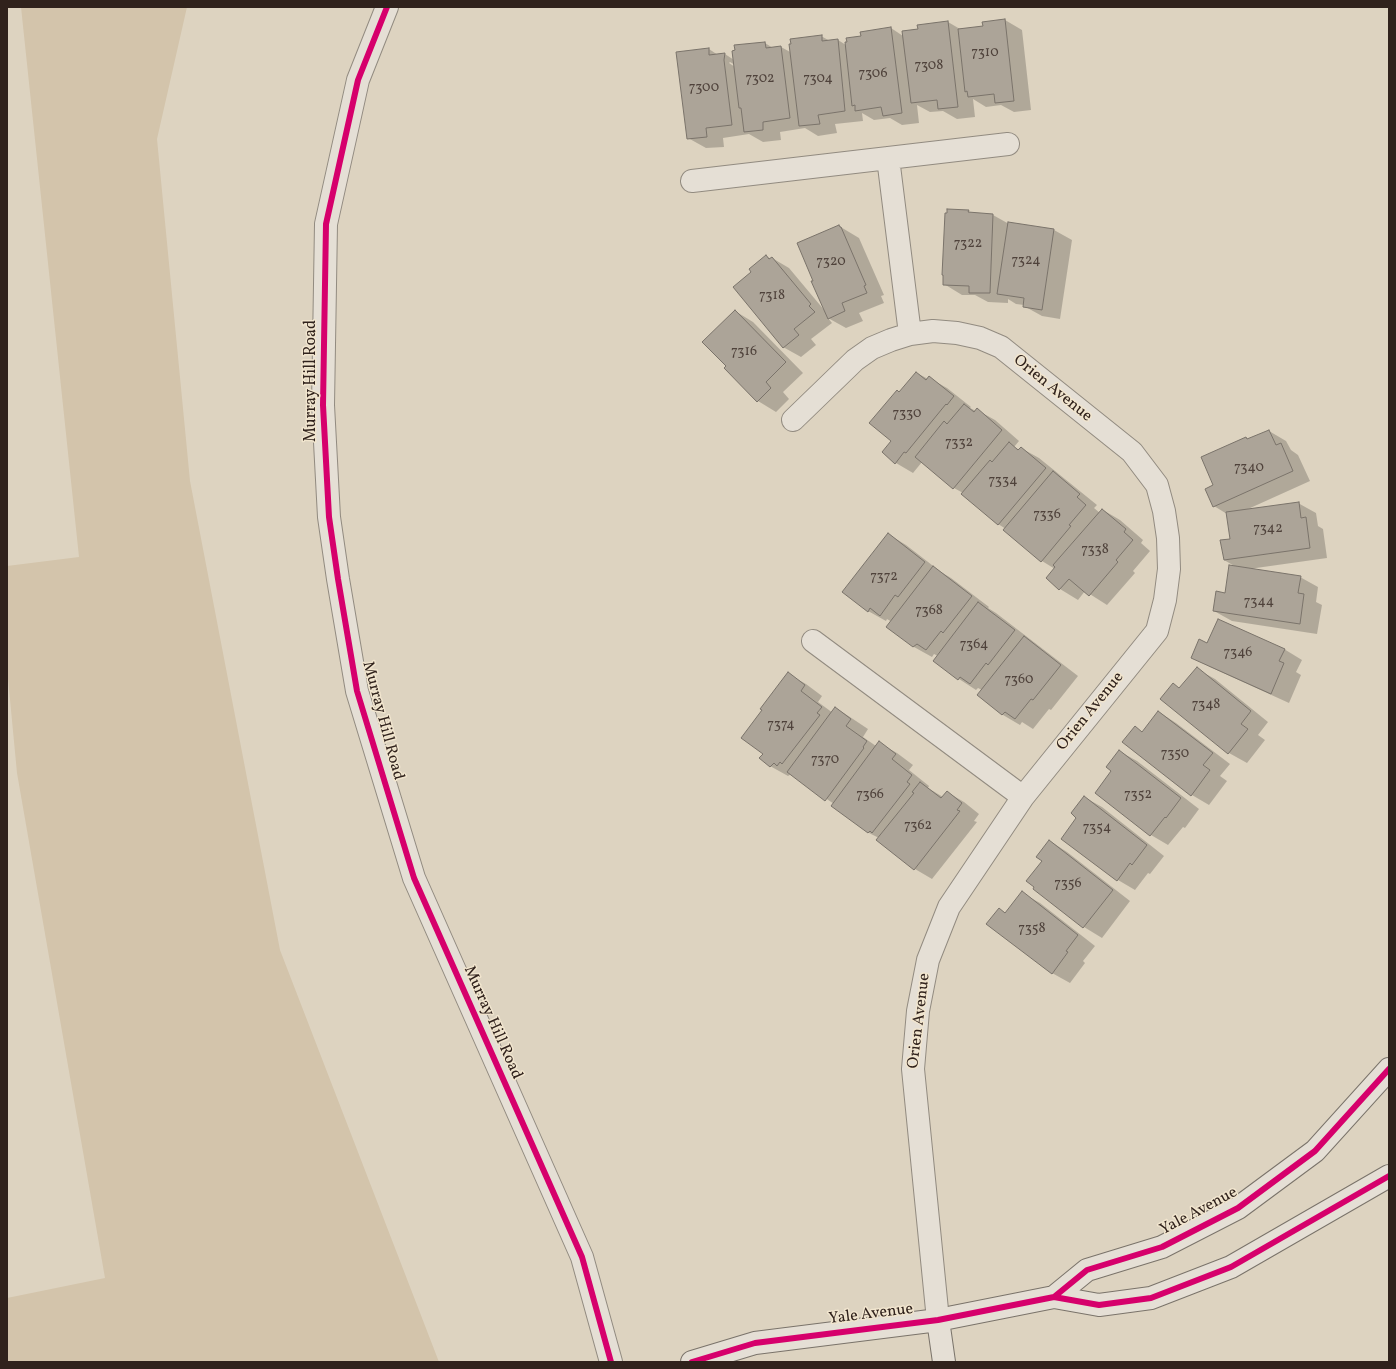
<!DOCTYPE html>
<style>
body{margin:0}
#map{position:relative;width:1396px;height:1369px;overflow:hidden;background:#ddd3c0;font-family:Vollkorn,serif}
canvas{display:block}
.frame{position:absolute;inset:0;border:8px solid #30221c;pointer-events:none}
</style>
<div id="map">
<canvas width="1396" height="1369"></canvas>
<div class="frame"></div>
</div>
<script>
const g = document.querySelector('canvas').getContext('2d');
g.lineJoin = 'round';
function fill(path, color) { g.fillStyle = color; g.fill(path, 'evenodd'); }
const poly = rows => new Path2D(rows.map(r => 'M' + r).join(''));
function stroke(path, color, width, dash) { g.strokeStyle = color; g.lineWidth = width; g.lineCap = dash ? 'butt' : 'round'; g.setLineDash(dash || []); g.stroke(path); }
function write(font, color, halo, rows, align = 'center') {
  g.font = font + ' Vollkorn,serif'; g.lineWidth = 3; g.setLineDash([]); g.textBaseline = 'middle'; g.strokeStyle = halo; g.fillStyle = color; for (const [text, x, y, turn = 0] of rows) {
    g.save(); g.translate(x, y); g.rotate((+turn || 0) * Math.PI / 180); g.textAlign = isNaN(turn) ? turn : align; if (halo) g.strokeText(text, 0, 0); g.fillText(text, 0, 0); g.restore();
  }
}
const green = poly([
 [21,7,187,7,157,139,190,481,280,950,439,1362,7,1362,7,1298,105,1278,17,773,7,668,7,566,79,557]
]);
const shadow = poly([
 [1005,20,1022,30,1031,110,1014,112,1001,105,986,107,973,99,975,117,957,119,943,111,930,112,917,105,919,123,902,125,890,118,874,120,862,113,863,121,835,124,837,133,818,136,805,128,780,132,781,140,763,142,749,134,723,138,724,147,706,148,688,138,709,49,718,55,725,54,734,60,765,43,773,48,781,47,792,53,821,36,830,41,838,40,846,45,862,37,891,28,903,36,948,22,960,29,984,26],
 [730,62,735,65,735,67,729,63],
 [968,211,973,214,993,215,1009,224,1009,223,1054,230,1072,240,1060,319,1042,316,1024,306,1024,305,1016,304,1008,299,1008,303,988,302,975,295,962,295,944,284,946,214],
 [839,226,859,238,884,295,881,296,884,303,859,313,863,321,846,328,828,318,832,323,811,339,816,345,801,357,783,347,752,272,766,256,771,259,772,258,789,268,825,311],
 [735,311,753,322,803,373,783,392,789,399,776,412,758,401,726,368],
 [917,373,928,379,929,378,947,388,971,407,970,408,976,411,977,410,995,420,1019,441,1014,447,1020,450,1021,448,1039,458,1097,505,1094,508,1100,513,1103,510,1120,520,1143,540,1141,543,1150,551,1133,571,1135,573,1107,605,1085,591,1078,600,1060,589,1047,578,1055,569,1042,561,1005,530,1006,529,998,524,963,493,954,488,922,462,913,473,896,463,893,441,900,393],
 [1269,431,1286,441,1291,450,1298,455,1310,481,1248,509,1298,503,1316,513,1318,526,1323,529,1327,558,1249,569,1300,577,1318,587,1316,602,1322,605,1317,634,1232,621,1214,611,1226,594,1238,568,1224,560,1231,540,1227,514,1214,506,1214,486,1246,438,1249,440],
 [888,534,906,545,941,572,951,578,989,607,988,608,996,613,1078,676,1051,710,1049,709,1033,729,1022,722,1020,725,1003,715,978,695,982,690,978,688,976,690,959,679,934,660,938,656,934,654,932,657,914,647,888,627,892,622,887,619,886,621,868,611],
 [1208,644,1284,649,1302,660,1296,672,1301,675,1289,703,1210,667,1192,657],
 [1197,669,1215,679,1268,722,1258,735,1265,740,1247,763,1229,753,1162,699,1180,689],
 [788,674,806,684,822,696,818,702,833,713,836,708,853,719,868,729,863,737,876,746,879,743,897,753,913,765,909,770,929,786,928,788,943,797,947,792,964,802,979,814,974,821,977,822,932,879,915,869,879,838,869,833,833,806,834,804,791,774,788,776,770,766,764,754],
 [1159,712,1176,723,1230,764,1220,776,1227,781,1209,805,1192,795,1135,728,1143,732],
 [1119,751,1137,761,1199,809,1185,828,1183,827,1168,845,1151,835,1112,771],
 [1084,797,1102,807,1164,856,1150,874,1148,873,1135,890,1118,880],
 [1050,841,1067,852,1130,901,1102,938,1084,927,1034,889],
 [1022,893,1040,903,1095,946,1083,961,1085,963,1070,983,1052,973,999,909,1006,913]
]);
const building = poly([
 [1005,19,1014,101,995,103,994,94,968,97,967,91,965,92,958,29,983,26,982,22,1005,19],
 [948,21,958,107,938,109,937,100,911,103,902,31,918,29,917,25,948,21],
 [891,27,902,113,883,116,881,107,855,111,855,105,852,106,845,42,847,42,846,38,861,36,860,32,891,27],
 [822,35,822,41,838,39,845,111,818,115,820,124,799,126,789,44,791,44,790,39,822,35],
 [765,42,766,48,781,46,790,118,763,122,763,130,744,132,741,108,739,108,732,51,735,50,734,45,765,42],
 [709,48,709,55,725,53,724,60,732,125,706,128,707,137,687,139,676,52,709,48],
 [947,209,969,210,968,212,993,214,990,293,969,293,969,286,943,285,943,275,942,275,945,213,947,213,947,209],
 [1008,222,1054,229,1042,310,1023,307,1024,298,997,294,1008,222],
 [839,225,840,227,841,227,866,285,864,286,867,293,842,303,845,311,828,319,811,281,813,281,797,243,839,225],
 [766,255,769,259,772,257,811,304,809,306,815,312,794,329,799,335,783,348,733,287,751,272,749,269,766,255],
 [735,310,786,362,766,382,771,388,757,402,724,368,726,366,702,342,735,310],
 [916,372,926,380,929,376,954,396,947,405,946,404,906,453,904,452,895,464,882,452,891,441,869,423,897,390,899,392,916,372],
 [964,404,974,412,977,408,1002,430,953,489,915,457,944,421,947,424,964,404],
 [1269,430,1276,445,1281,443,1293,471,1213,507,1205,489,1213,485,1201,457,1246,437,1247,439,1269,430],
 [1009,442,1018,450,1021,447,1046,468,998,525,961,494,990,460,992,462,1009,442],
 [1053,471,1080,494,1077,497,1086,505,1069,525,1071,526,1041,562,1003,530,1053,471],
 [1299,502,1301,518,1306,517,1310,548,1224,560,1220,540,1230,539,1226,512,1299,502],
 [1102,509,1126,529,1124,532,1133,540,1116,560,1118,562,1089,596,1069,579,1059,590,1046,578,1055,567,1053,565,1102,509],
 [888,533,925,562,898,597,895,595,880,616,870,608,868,612,842,592,888,533],
 [1229,565,1301,576,1298,593,1304,594,1300,624,1213,611,1216,591,1225,593,1229,565],
 [933,566,972,596,943,633,941,631,926,650,917,644,913,647,886,627,933,566],
 [978,602,1015,630,988,665,986,663,970,684,960,677,958,680,933,661,978,602],
 [1218,619,1285,649,1279,661,1284,663,1271,694,1191,658,1199,639,1207,643,1218,619],
 [1024,636,1061,665,1033,700,1031,699,1015,719,1005,712,1002,715,977,695,1024,636],
 [1197,667,1251,711,1241,724,1248,729,1228,754,1160,699,1173,683,1179,688,1197,667],
 [788,672,805,685,801,691,822,707,817,713,820,715,782,764,780,762,777,766,774,763,770,767,759,758,763,754,741,738,762,710,760,709,788,672],
 [835,707,851,719,846,726,867,741,863,747,864,748,825,801,787,772,835,707],
 [1158,711,1213,753,1203,765,1210,770,1191,796,1122,742,1135,726,1142,732,1158,711],
 [879,741,896,754,892,759,912,775,907,782,910,784,872,833,870,831,868,833,831,806,879,741],
 [1119,750,1181,798,1166,818,1165,817,1150,836,1095,793,1111,771,1106,767,1119,750],
 [920,782,941,798,947,791,962,803,957,810,960,811,914,870,876,840,914,793,912,792,920,782],
 [1084,796,1147,845,1132,865,1130,863,1117,881,1061,839,1076,818,1071,813,1084,796],
 [1049,840,1113,890,1083,928,1033,889,1034,887,1026,881,1042,861,1036,857,1049,840],
 [1022,891,1078,935,1066,951,1068,952,1052,974,986,924,999,908,1005,913,1022,891]
]);
const street = poly([
 [387,7,358,80,326,224,323,405,329,517,338,579,357,691,414,878,582,1257,611,1362],
 [888,158,910,334],
 [692,181,1008,144],
 [793,420,855,360,872,348,891,340,910,334,933,331,957,333,980,338,1001,347,1132,452,1157,485,1164,511,1168,538,1169,569,1165,600,1157,631,1023,797,949,907,928,960,918,1011,913,1069,938,1320],
 [813,641,1023,797]
]);
const secondary = poly([
 [1054,1297,1087,1270,1162,1247,1238,1208,1315,1151,1389,1069],
 [938,1320,944,1362],
 [692,1362,755,1343,938,1320,1054,1297,1099,1305,1151,1298,1231,1267,1389,1176]
]);
const cycleway = poly([
 [387,7,358,80,326,224,323,405,329,517,338,579,357,691,414,878,582,1257,611,1362],
 [1054,1297,1087,1270,1162,1247,1238,1208,1315,1151,1389,1069],
 [692,1362,755,1343,938,1320,1054,1297,1099,1305,1151,1298,1231,1267,1389,1176]
]);
const numberNames = [
 ["7310",985,53],
 ["7308",929,66],
 ["7306",873,74],
 ["7302",760,79],
 ["7304",818,79],
 ["7300",704,88],
 ["7322",968,244],
 ["7324",1026,261],
 ["7320",831,262],
 ["7318",772,296],
 ["7316",744,352],
 ["7330",907,414],
 ["7332",959,443],
 ["7340",1249,468],
 ["7334",1003,481],
 ["7336",1047,515],
 ["7342",1268,529],
 ["7338",1095,550],
 ["7372",884,577],
 ["7344",1259,602],
 ["7368",929,611],
 ["7364",974,645],
 ["7346",1238,653],
 ["7360",1019,680],
 ["7348",1206,705],
 ["7374",781,725],
 ["7350",1175,754],
 ["7370",825,760],
 ["7366",870,795],
 ["7352",1138,795],
 ["7362",918,826],
 ["7354",1097,828],
 ["7356",1068,884],
 ["7358",1032,929]
];
const streetNames = [
 ["Murray Hill Road",312,381,-90],
 ["Orien Avenue",1052,389,39],
 ["Orien Avenue",1091,712,-51],
 ["Murray Hill Road",382,721,75],
 ["Orien Avenue",920,1021,-83],
 ["Murray Hill Road",492,1023,66],
 ["Yale Avenue",1199,1212,-28],
 ["Yale Avenue",871,1315,-7]
];
fill(green, '#d3c4ab');
fill(shadow, '#0003');
fill(building, '#aca498');
stroke(building, '#7a736a', 1);
stroke(street, '#928b80', 24);
stroke(secondary, '#7a736a', 24);
stroke(street, '#e5dfd5', 22);
stroke(secondary, '#e5dfd5', 22);
stroke(cycleway, '#d6006c', 6);
write('14px', '#4f423b', null, numberNames);
write('16px', '#30221c', '#f1e5ce', streetNames);
</script>
